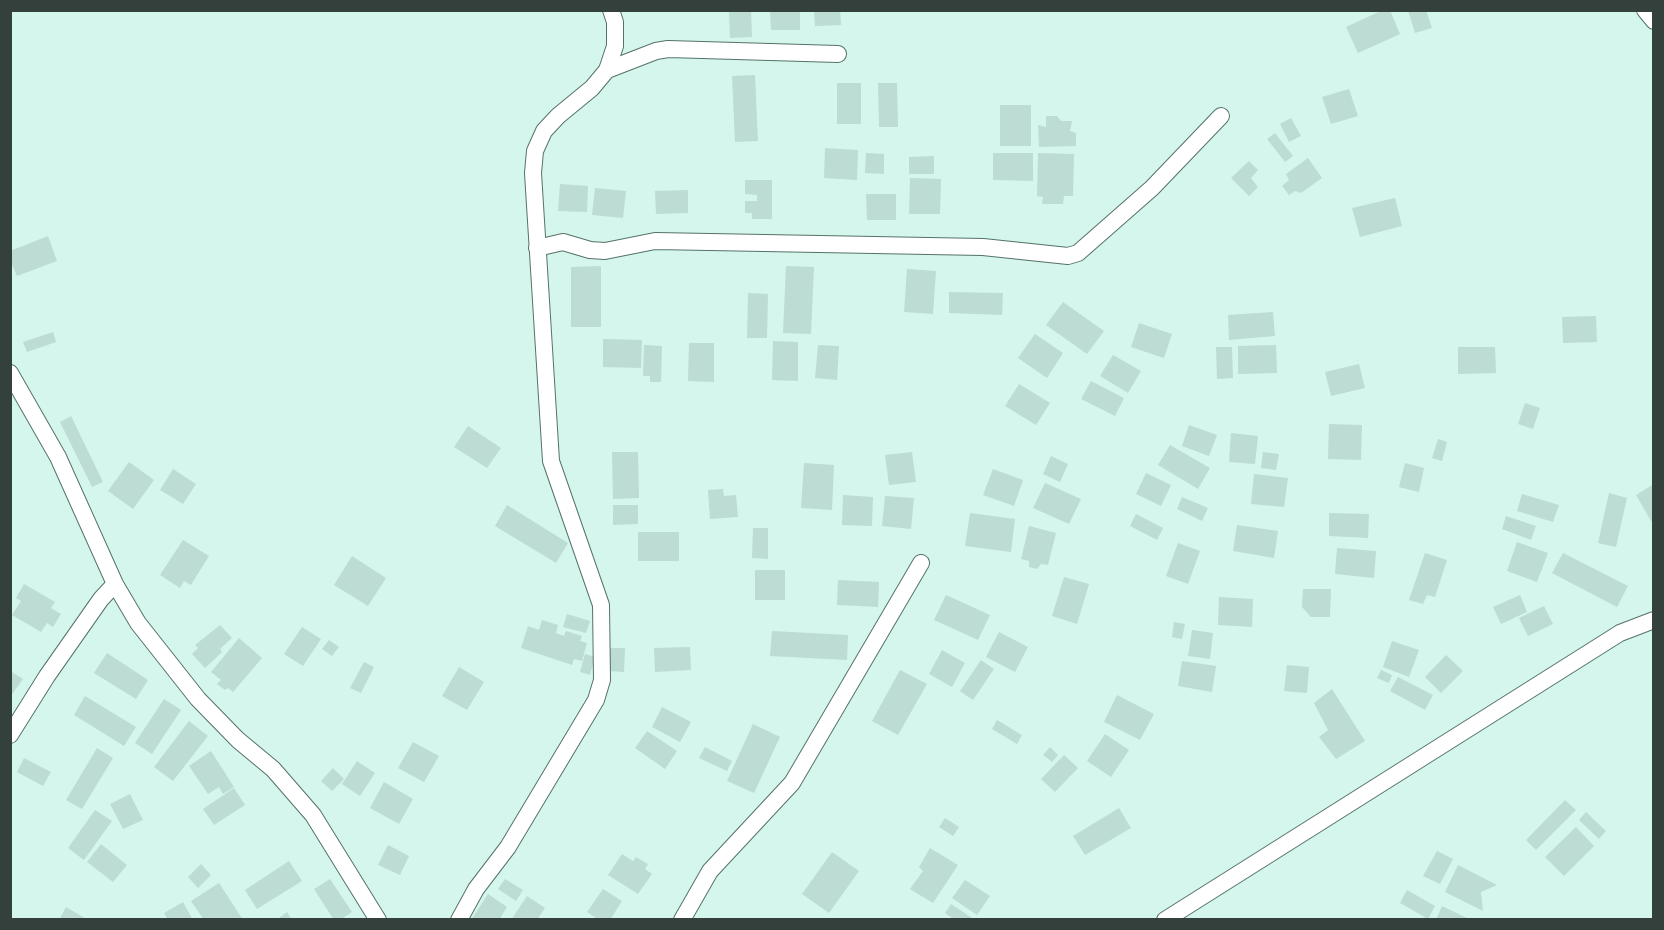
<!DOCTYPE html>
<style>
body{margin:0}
#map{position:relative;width:1664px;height:930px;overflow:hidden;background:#d5f6ec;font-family:Raleway,sans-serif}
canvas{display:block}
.frame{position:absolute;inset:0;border:12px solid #33403c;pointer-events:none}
</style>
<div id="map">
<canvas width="1664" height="930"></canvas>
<div class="frame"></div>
</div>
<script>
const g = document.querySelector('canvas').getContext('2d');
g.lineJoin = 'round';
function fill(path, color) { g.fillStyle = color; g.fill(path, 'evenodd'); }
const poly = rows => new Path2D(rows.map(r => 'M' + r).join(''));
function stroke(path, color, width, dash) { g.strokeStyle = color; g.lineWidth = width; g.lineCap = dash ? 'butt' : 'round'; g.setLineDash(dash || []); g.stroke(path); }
const building = poly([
 [729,10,751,10,752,37,730,38],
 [770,10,800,10,800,30,771,30],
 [814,10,840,10,841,25,815,26],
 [1383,10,1390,10,1400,34,1358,53,1346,27],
 [1408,10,1426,10,1432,28,1415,33],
 [755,75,758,141,735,142,732,76],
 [837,83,861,83,861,124,837,124],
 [878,83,897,83,898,127,879,127],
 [1349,89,1358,116,1331,124,1322,97],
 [1000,105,1031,105,1031,146,1000,146],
 [1046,116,1057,116,1061,121,1072,121,1070,131,1076,133,1076,146,1039,147,1038,125,1046,127],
 [1291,118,1301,136,1289,142,1280,124],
 [1275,133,1293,156,1285,162,1267,139],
 [825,148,858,150,857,180,824,178],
 [866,153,884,154,884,174,865,173],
 [993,153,1033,153,1033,181,993,180],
 [1038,153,1074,154,1073,196,1064,196,1063,204,1042,204,1043,197,1037,196],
 [934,156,934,174,909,174,909,157],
 [1308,158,1322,178,1301,193,1295,191,1289,195,1282,186,1289,180,1286,174],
 [1249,161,1258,170,1251,178,1258,187,1249,196,1231,178],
 [910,178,941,179,940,214,909,214],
 [745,180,772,180,772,219,752,219,752,213,745,213,745,201,757,201,757,195,745,194],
 [560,184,588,186,587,212,558,211],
 [595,188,626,191,623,218,592,215],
 [688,190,688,213,656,214,655,191],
 [866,194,896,194,896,220,867,220],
 [1395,198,1402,226,1360,237,1352,208],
 [48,236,57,261,17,276,10,260,10,251],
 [601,266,601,327,571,327,571,267],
 [786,266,814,267,811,334,783,333],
 [907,269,936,271,933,314,904,312],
 [949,292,1003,293,1002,315,949,313],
 [748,293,768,294,767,338,747,338],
 [1063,302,1104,331,1087,354,1046,325],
 [1273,312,1275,336,1229,340,1228,315],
 [1596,316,1597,342,1563,343,1562,317],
 [1139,323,1172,334,1164,358,1131,347],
 [53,332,56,342,27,352,23,342],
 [1035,334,1063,353,1047,378,1018,358],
 [603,339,642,340,641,368,603,367],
 [773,341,798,342,798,381,772,380],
 [689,343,714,343,714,382,688,381],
 [644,345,662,346,661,382,650,382,650,376,643,376],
 [818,345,839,346,837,380,815,378],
 [1276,345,1277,373,1238,374,1238,346],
 [1216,347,1232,347,1233,378,1217,379],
 [1458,347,1495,347,1496,373,1458,374],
 [1113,355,1141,371,1128,393,1100,376],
 [1359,364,1365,388,1331,396,1325,372],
 [1091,381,1124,398,1115,416,1081,399],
 [1019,384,1050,403,1036,425,1005,406],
 [1525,403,1540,408,1533,429,1518,424],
 [71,416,103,482,92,487,60,422],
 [1329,424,1362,425,1361,460,1328,459],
 [1189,425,1217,435,1209,456,1182,446],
 [468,426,501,448,487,468,454,447],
 [1231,433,1258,436,1255,464,1229,462],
 [1438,439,1447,442,1442,461,1432,458],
 [1170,445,1210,468,1198,489,1158,465],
 [612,452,638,452,639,498,613,499],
 [912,452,916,482,889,485,885,455],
 [1263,452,1279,454,1276,470,1261,468],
 [1051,456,1068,464,1060,482,1043,474],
 [129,462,154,480,133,509,108,491],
 [804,463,834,465,832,510,801,508],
 [1405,463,1424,468,1419,492,1399,487],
 [173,469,196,484,183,504,160,490],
 [993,469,1023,480,1014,506,983,495],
 [1146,473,1171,485,1161,506,1136,494],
 [1254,474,1288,478,1284,507,1251,504],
 [1045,483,1081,499,1069,524,1033,508],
 [1654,484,1654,526,1636,495],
 [723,489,724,496,736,495,738,517,710,519,708,490],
 [1609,493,1627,498,1616,547,1598,543],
 [1522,494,1559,505,1553,522,1517,511],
 [843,495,873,497,872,526,842,525],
 [885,496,914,498,911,529,882,526],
 [1182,497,1208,508,1202,521,1177,509],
 [507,505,568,543,556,563,495,526],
 [613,505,638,505,638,524,613,525],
 [970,513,1015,519,1011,552,965,546],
 [1329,513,1369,514,1368,538,1329,536],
 [1136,514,1163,528,1157,540,1130,526],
 [1506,516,1536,526,1531,540,1502,529],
 [1237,525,1278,531,1274,558,1233,551],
 [1029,526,1056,533,1048,565,1041,564,1037,569,1029,567,1029,561,1021,559],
 [753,528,768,528,768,559,752,558],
 [638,532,679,532,679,561,638,561],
 [183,540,209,556,191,585,184,581,180,588,160,575],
 [1517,542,1548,553,1537,582,1507,571],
 [1178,543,1200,551,1188,584,1166,576],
 [1337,548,1376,551,1374,578,1335,574],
 [1425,553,1447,560,1435,597,1427,595,1423,604,1409,600],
 [1563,553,1628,586,1617,607,1552,573],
 [352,556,386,578,368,606,334,585],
 [755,570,785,570,785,600,755,600],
 [1064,577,1089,584,1077,624,1052,616],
 [838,580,879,582,878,607,837,605],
 [24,584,55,602,51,608,61,614,53,627,47,623,41,632,12,615,21,601,16,598],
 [1303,589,1331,589,1330,617,1311,617,1302,607],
 [946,595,990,615,978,640,934,620],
 [1520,595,1527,612,1501,624,1493,607],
 [1219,597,1253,599,1252,627,1218,625],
 [1544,606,1553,624,1528,636,1519,618],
 [567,614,590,621,586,633,563,627],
 [542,620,558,625,556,633,564,636,566,631,582,636,580,641,587,643,582,661,574,659,572,665,521,648,528,626,539,630],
 [1174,622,1185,624,1182,639,1172,637],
 [220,625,232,638,220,649,222,652,205,668,192,654,198,648,195,645],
 [302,627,321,639,303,666,284,654],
 [1192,630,1213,633,1210,659,1188,656],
 [772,631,848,635,847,660,770,656],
 [999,632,1028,647,1015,672,986,657],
 [239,638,262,658,233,692,228,688,225,690,217,684,221,680,211,672],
 [329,640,339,647,332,656,322,649],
 [1392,641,1419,650,1409,677,1383,667],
 [690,647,691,670,655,672,654,648],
 [610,648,625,648,624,672,609,671],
 [942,650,965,663,952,687,929,674],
 [107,653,148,680,136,699,94,673],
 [585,654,595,657,590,675,580,672],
 [1446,655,1463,671,1441,693,1425,677],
 [981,660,994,669,973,700,960,691],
 [1182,661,1216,666,1212,692,1178,686],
 [364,662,374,667,361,693,350,688],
 [1287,665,1309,667,1307,693,1284,691],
 [459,667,484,682,467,710,442,696],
 [900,670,927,684,898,735,872,721],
 [1381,670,1392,675,1389,683,1377,678],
 [10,671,23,679,10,697],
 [1398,677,1433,695,1425,710,1390,691],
 [1332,689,1365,741,1336,759,1319,737,1328,730,1314,703],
 [1117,695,1154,714,1140,740,1104,722],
 [85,696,136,727,124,746,74,715],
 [164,699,181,710,152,754,135,743],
 [662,707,691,722,680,742,652,727],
 [997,720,1022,735,1017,744,992,729],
 [189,721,208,736,173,781,154,767],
 [753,724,780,737,754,793,727,781],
 [647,731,677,751,665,769,635,748],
 [1105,734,1129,750,1111,777,1087,761],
 [413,742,439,756,424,782,398,768],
 [705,747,732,761,727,771,699,758],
 [1050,747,1058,755,1052,762,1043,755],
 [97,748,113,758,82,809,66,800],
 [211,751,234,787,223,794,219,787,208,794,189,766],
 [1064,755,1078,768,1055,792,1041,779],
 [24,758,51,772,43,786,17,772],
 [357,761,375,773,360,796,342,784],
 [333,768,344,779,332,791,321,781],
 [384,782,413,799,399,824,370,808],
 [234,788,245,805,214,825,203,809],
 [130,794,143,820,123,829,110,804],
 [1565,800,1576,810,1536,850,1526,840],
 [1119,808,1131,828,1085,855,1073,836],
 [95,810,112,821,84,860,68,848],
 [1586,812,1606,831,1599,839,1579,820],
 [945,818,959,827,953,836,939,827],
 [1576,827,1594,846,1564,876,1545,857],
 [101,844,127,865,113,882,87,862],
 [388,845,409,856,400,875,378,865],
 [930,848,958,865,933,903,910,889,923,871,919,867],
 [1437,851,1453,859,1440,884,1423,876],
 [832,852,859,871,829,913,802,894],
 [622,854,633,861,636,857,648,864,645,869,652,874,638,894,608,875],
 [289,861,302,881,257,909,245,890],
 [201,864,211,875,198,888,188,877],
 [1458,865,1497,885,1481,892,1483,911,1445,892],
 [330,879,352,912,340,920,334,920,314,889],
 [505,879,523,890,516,901,498,889],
 [965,880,990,896,977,915,952,898],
 [219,883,243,920,204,920,191,901],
 [603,889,622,901,610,920,599,920,587,912],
 [1407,890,1435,906,1428,919,1400,903],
 [488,894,507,907,499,920,471,920],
 [527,896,545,908,537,920,511,920],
 [183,902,193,920,168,920,164,913],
 [951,904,975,920,955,920,945,913],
 [1442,906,1471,920,1436,920],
 [66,907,88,920,59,920],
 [287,912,292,920,276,920]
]);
const minor = poly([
 [1645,10,1654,21],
 [607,70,656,51,668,49,838,54],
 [537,248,563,242,590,250,605,251,655,241,983,247,1068,256,1078,253,1152,188,1221,116],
 [10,373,58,457,115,584,138,623,198,699,238,740,273,769,313,815,378,920],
 [10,735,47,676,101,599,115,584],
 [459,920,476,889,508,847,596,700,602,680,601,605,551,461,533,173,535,151,544,131,558,116,592,88,607,70,615,46,615,22,611,10],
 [682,920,710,871,792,783,921,563],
 [1165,920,1620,633,1654,620]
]);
fill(building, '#bddcd3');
stroke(minor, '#55726a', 18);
stroke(minor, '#fff', 16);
</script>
